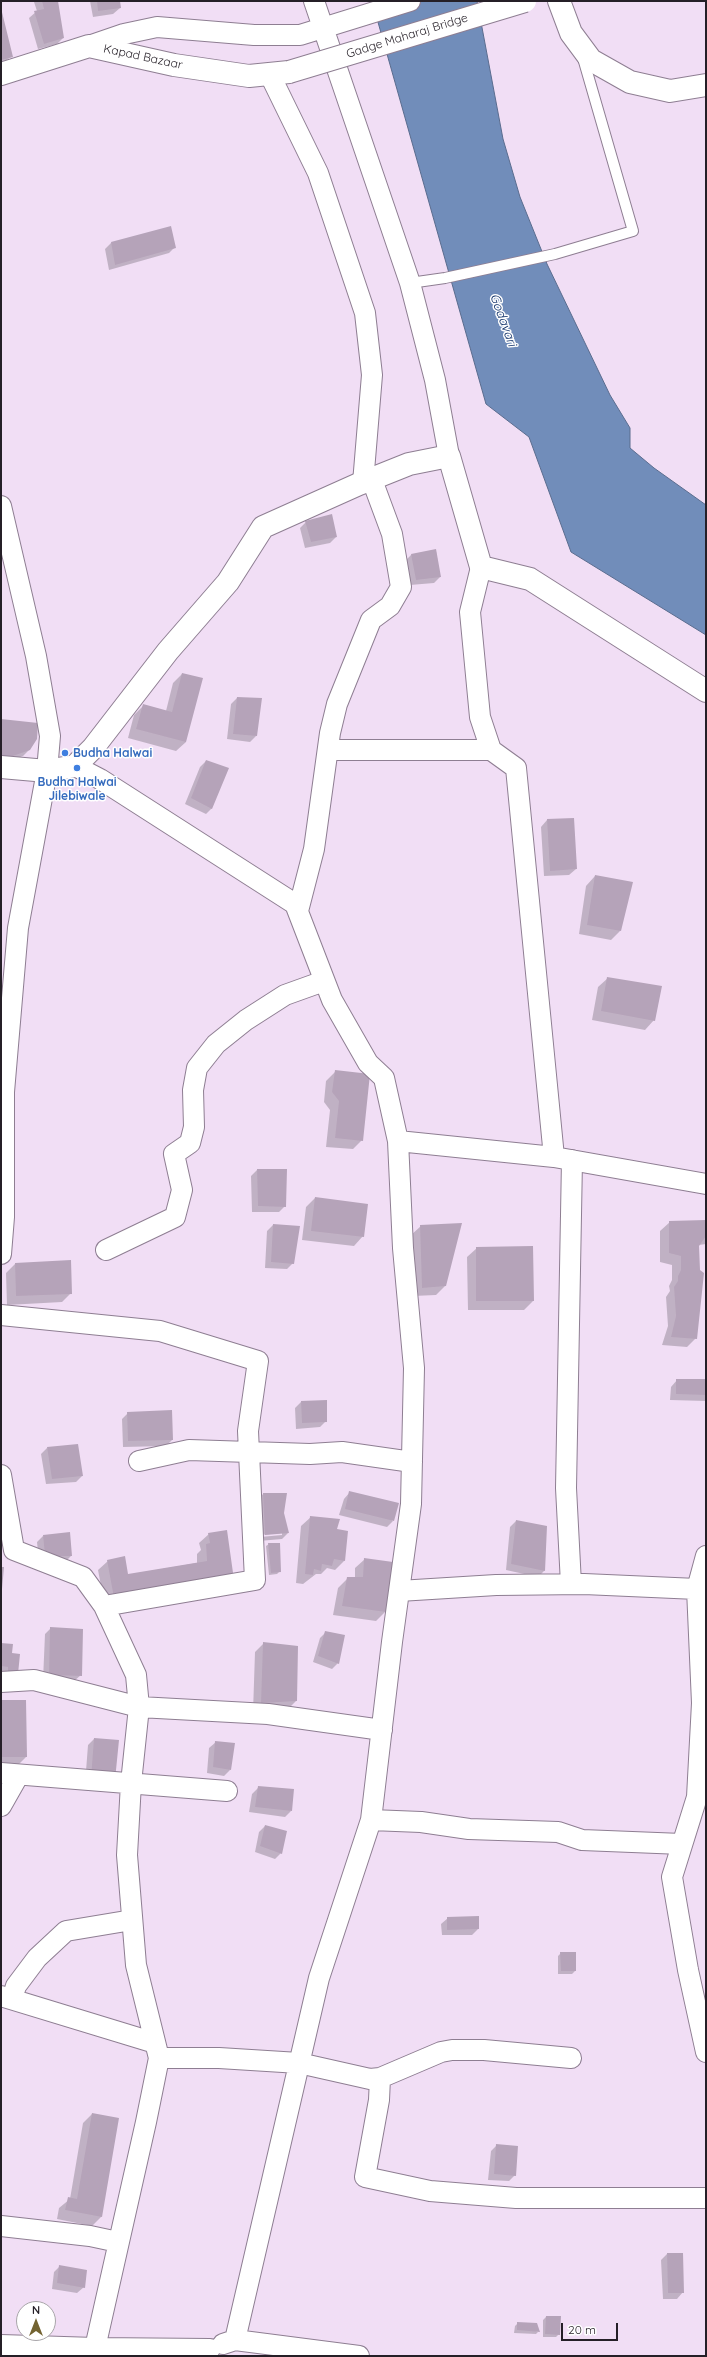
<!DOCTYPE html>
<style>
body{margin:0}
#map{position:relative;width:707px;height:2357px;overflow:hidden;background:#f1def5;font-family:Quicksand,sans-serif}
canvas{display:block}
.frame{position:absolute;inset:0;border:2px solid #251f27;pointer-events:none}
.north{position:absolute;left:16px;top:2301px;width:40px;height:40px;box-sizing:border-box;background:#fff;border:1px solid #a8a5a9;border-radius:50%;rotate:0deg;font-size:11px;font-weight:700;line-height:16px;text-align:center;color:#251f27}
.north::after{content:'';display:block;margin:auto;width:14px;height:18px;background:#736331;clip-path:polygon(50% 0,100% 100%,50% 72%,0 100%)}
.scale{position:absolute;left:561px;top:2323px;width:57px;height:18px;box-sizing:border-box;border:2px solid #251f27;border-top:0;padding-left:5px;font-size:12px;line-height:14px;white-space:nowrap;color:#251f27;-webkit-text-stroke:3px #fff;paint-order:stroke}
</style>
<div id="map">
<canvas width="707" height="2357"></canvas>
<div class="frame"></div>
<div class="north">N</div>
<div class="scale">20 m</div>
</div>
<script>
const g = document.querySelector('canvas').getContext('2d');
g.lineJoin = 'round';
function fill(path, color) { g.fillStyle = color; g.fill(path, 'evenodd'); }
const poly = rows => new Path2D(rows.map(r => 'M' + r).join(''));
function stroke(path, color, width, dash) { g.strokeStyle = color; g.lineWidth = width; g.lineCap = dash ? 'butt' : 'round'; g.setLineDash(dash || []); g.stroke(path); }
function write(font, color, halo, rows, align = 'center') {
  g.font = font + ' Quicksand,sans-serif'; g.lineWidth = 3; g.setLineDash([]); g.textBaseline = 'middle'; g.strokeStyle = halo; g.fillStyle = color; for (const [text, x, y, turn = 0] of rows) {
    g.save(); g.translate(x, y); g.rotate((+turn || 0) * Math.PI / 180); g.textAlign = isNaN(turn) ? turn : align; if (halo) g.strokeText(text, 0, 0); g.fillText(text, 0, 0); g.restore();
  }
}
const water = poly([
 [372,1,477,1,503,139,520,197,547,264,610,395,630,428,630,448,654,468,706,505,706,635,571,552,529,437,486,404,372,1]
]);
const shadow = poly([
 [57,1,63,38,57,44,38,49,29,18,37,11,34,2],
 [90,1,119,1,120,8,113,14,93,17],
 [1,9,11,57,1,64],
 [111,243,175,247,169,253,109,270,105,249],
 [306,522,336,537,330,543,305,548,300,528],
 [436,551,440,577,434,583,410,585,405,561,411,555],
 [182,674,186,742,176,751,128,738,134,715,143,706,166,711,173,683],
 [237,698,256,736,250,742,227,739,231,704],
 [1,720,30,749,23,756,3,763,1,763],
 [206,761,212,808,206,814,185,804,200,767],
 [573,819,576,869,569,875,544,876,541,827,547,820],
 [595,876,620,931,611,940,579,934,586,886],
 [608,978,654,1020,645,1030,592,1020,598,987],
 [335,1072,362,1140,353,1149,326,1147,330,1110,324,1102,326,1081],
 [257,1170,285,1206,279,1212,252,1212,251,1176],
 [315,1198,363,1236,354,1246,302,1240,306,1207],
 [706,1221,706,1244,699,1245,696,1338,687,1347,662,1345,668,1326,666,1297,670,1291,669,1286,672,1280,672,1265,660,1262,660,1231,670,1222],
 [273,1225,293,1263,287,1269,265,1268,267,1231],
 [421,1226,445,1286,436,1295,413,1296,411,1235],
 [532,1247,533,1301,524,1310,468,1310,467,1257,477,1248],
 [15,1264,71,1293,62,1302,7,1305,6,1273],
 [677,1380,706,1380,706,1401,670,1400,671,1387],
 [301,1402,326,1421,320,1427,296,1429,295,1408],
 [128,1413,172,1440,166,1446,123,1447,122,1419],
 [47,1448,82,1476,76,1482,46,1484,41,1454],
 [350,1492,393,1521,387,1527,339,1515,344,1499],
 [263,1494,285,1494,283,1513,288,1533,282,1539,259,1541,257,1501],
 [282,1533,282,1535,260,1537,260,1535],
 [311,1517,336,1530,347,1532,344,1561,335,1570,327,1568,321,1574,316,1574,303,1584,296,1583,301,1526],
 [516,1521,546,1527,544,1571,538,1577,506,1570,510,1527],
 [209,1534,233,1579,105,1607,98,1570,108,1561,127,1575,197,1563,197,1554,201,1550,199,1543],
 [43,1536,71,1556,65,1562,39,1562,37,1542],
 [269,1544,280,1571,277,1574,269,1575,266,1546],
 [365,1559,385,1612,376,1621,333,1615,338,1588,348,1578,355,1578,355,1568],
 [51,1628,81,1675,74,1681,43,1680,45,1634],
 [326,1632,338,1663,332,1669,313,1662,320,1638],
 [264,1643,296,1701,287,1710,253,1712,255,1652],
 [1,1644,11,1654,17,1673,1,1673],
 [1,1701,26,1757,17,1766,1,1766],
 [94,1739,118,1741,85,1784,88,1745],
 [216,1742,230,1770,224,1776,207,1773,209,1748],
 [258,1788,291,1811,285,1817,249,1812,252,1794],
 [265,1826,281,1853,275,1859,255,1852,259,1832],
 [448,1918,478,1929,472,1935,442,1935,441,1924],
 [561,1953,575,1971,572,1974,558,1974,558,1956],
 [92,2114,118,2119,101,2217,92,2226,57,2219,59,2208,70,2199,83,2123],
 [497,2145,515,2175,509,2181,488,2180,491,2151],
 [667,2254,683,2292,677,2299,663,2299,661,2260],
 [60,2266,84,2287,77,2293,52,2289,54,2272],
 [546,2317,559,2334,556,2337,543,2337,543,2320],
 [518,2323,538,2332,536,2334,514,2333,515,2326]
]);
const building = poly([
 [42,1,58,1,64,38,44,44,34,11,44,9],
 [97,1,120,1,121,8,98,11],
 [1,8,13,57,1,60],
 [171,226,176,248,115,265,111,242],
 [332,514,337,537,311,542,305,521],
 [436,549,441,577,416,580,411,554],
 [182,673,203,678,186,742,136,729,143,704,172,712],
 [237,697,262,698,257,736,233,734],
 [1,719,38,723,37,739,30,750,10,757,1,756],
 [206,760,229,768,212,809,191,798],
 [574,818,577,869,550,871,547,819],
 [595,875,633,882,621,931,587,925],
 [607,977,662,986,655,1021,601,1011],
 [335,1070,370,1074,363,1141,335,1138,339,1101,332,1092],
 [257,1169,287,1169,286,1207,258,1206],
 [315,1197,368,1204,364,1237,311,1231],
 [706,1220,706,1236,699,1246,700,1270,704,1273,697,1339,671,1337,676,1316,674,1287,678,1281,678,1276,681,1270,681,1256,669,1253,669,1221],
 [462,1223,446,1286,422,1288,420,1225],
 [273,1224,300,1226,294,1264,271,1262],
 [533,1246,534,1301,476,1301,476,1247],
 [71,1260,72,1294,16,1296,15,1263],
 [676,1379,706,1379,706,1395,676,1394],
 [327,1400,327,1422,302,1423,301,1401],
 [172,1410,173,1440,128,1441,127,1412],
 [78,1444,83,1476,52,1479,47,1447],
 [349,1491,399,1503,394,1521,345,1509],
 [263,1493,287,1493,284,1513,289,1533,265,1535],
 [310,1516,340,1519,337,1529,348,1531,345,1561,334,1559,332,1566,322,1564,321,1571,314,1569,313,1575,305,1574],
 [516,1520,547,1526,545,1571,511,1564],
 [227,1530,234,1580,114,1598,107,1560,125,1556,128,1574,207,1561,206,1544,210,1543,208,1533],
 [70,1532,72,1556,45,1556,43,1535],
 [268,1543,280,1543,281,1572,271,1573],
 [364,1558,393,1562,386,1612,342,1606,347,1577,363,1577],
 [1,1567,4,1567,2,1589,1,1589],
 [50,1627,83,1629,82,1676,49,1675],
 [325,1631,345,1635,339,1664,318,1656],
 [263,1642,298,1646,297,1701,261,1703],
 [1,1643,13,1644,12,1653,20,1654,18,1674,8,1673,8,1667,1,1666],
 [1,1700,26,1700,27,1757,1,1757],
 [94,1738,119,1740,115,1780,91,1778],
 [215,1741,235,1743,231,1770,213,1767],
 [258,1786,294,1789,292,1811,255,1807],
 [265,1825,287,1831,282,1854,260,1846],
 [479,1916,479,1929,447,1930,447,1917],
 [560,1952,576,1952,576,1971,561,1971],
 [92,2113,119,2118,102,2217,65,2210,68,2197,77,2199],
 [496,2144,518,2146,516,2176,494,2174],
 [667,2253,683,2253,684,2293,668,2293],
 [59,2265,87,2270,85,2288,57,2283],
 [546,2316,561,2316,560,2335,545,2334],
 [517,2322,537,2323,540,2332,517,2330]
]);
const lane = poly([
 [410,283,445,278,555,254,633,231,583,58]
]);
const street = poly([
 [314,1,410,283,435,380,449,456],
 [89,46,124,34,157,27,254,35,300,35,410,1],
 [270,75,318,173,365,313,372,375,363,483],
 [1,506,36,656,50,736,47,771,18,928,4,1092,4,1217,1,1254],
 [481,567,470,612,480,717,491,750,516,768,554,1157],
 [328,750,491,750],
 [75,766,100,779,295,904,332,1000,368,1063,384,1078,398,1141,554,1157,706,1184],
 [298,911,314,849,330,733,337,704,371,620,390,606,401,587,392,534,372,480],
 [106,1250,175,1217,182,1190,174,1154,190,1143,194,1127,193,1090,197,1068,216,1044,246,1020,285,995,324,981],
 [1,1315,160,1331,258,1361,248,1431,255,1580,104,1606],
 [139,1461,189,1450,310,1454,342,1452,412,1462],
 [1,1475,14,1550,83,1577,104,1606,136,1675,139,1707,268,1714,382,1730],
 [706,1556,697,1589,702,1703,697,1797,672,1877,688,1970,706,2052],
 [571,1584,566,1488,572,1160],
 [399,1591,496,1585,584,1584,697,1589],
 [1,1682,34,1680,139,1707,131,1783,127,1855,136,1965,159,2058,146,2122,95,2348,210,2349],
 [1,1773,227,1791],
 [1,1806,18,1776],
 [371,1820,421,1822,469,1829,558,1832,582,1840,682,1844],
 [1,1996,155,2043],
 [12,1999,16,1986,37,1958,66,1931,132,1920],
 [159,2058,219,2058,299,2063,370,2079,380,2078,441,2052,452,2050,484,2050,571,2058],
 [380,2078,379,2100,365,2177,430,2191,516,2198,706,2198],
 [1,2226,90,2236,118,2242],
 [235,2340,319,1978,371,1820,392,1642,411,1504,414,1368,403,1248,398,1141],
 [223,2344,235,2340,359,2356],
 [1,2345,95,2348]
]);
const secondary = poly([
 [559,1,571,33,591,60,630,82,670,91,706,85],
 [1,74,89,46,174,65,249,76,289,72],
 [1,767,47,771,75,766,93,748,168,651,228,582,263,527,359,484,409,464,449,456,481,567,530,579,706,691]
]);
const secondaryBridge = poly([
 [289,72,525,1]
]);
const markers = [
 [65,753,4,"#3f7fe0"],
 [77,768,4,"#3f7fe0"]
];
const streetNames = [
 ["Gadge Maharaj Bridge",407,36,-17],
 ["Kapad Bazaar",143,57,12]
];
const shopNames = [
 ["Budha Halwai",73,753],
 ["Budha Halwai",77,782,"center"],
 ["Jilebiwale",77,796,"center"]
];
const waterNames = [
 ["Godavari",503,320,70]
];
fill(water, '#718dba');
stroke(water, '#5a6c8e', 1);
fill(shadow, '#0003');
fill(building, '#b5a3b9');
stroke(lane, '#8e7e92', 12);
stroke(street, '#8e7e92', 22);
stroke(secondary, '#8e7e92', 24);
stroke(lane, '#fff', 10);
stroke(street, '#fff', 20);
stroke(secondary, '#fff', 22);
stroke(secondaryBridge, '#8e7e92', 24, []);
stroke(secondaryBridge, '#fff', 22);
for (const [x, y, r, color] of markers) { const dot = new Path2D(); dot.arc(x, y, r, 0, 2 * Math.PI); g.fillStyle = color; g.fill(dot); stroke(dot, '#fff', 1.5); }
write('12px', '#251f27', '#fff', streetNames);
write('bold 12px', '#366cbe', '#fff', shopNames, 'left');
write('italic 13px', '#0e2f67', '#fff', waterNames);
</script>
